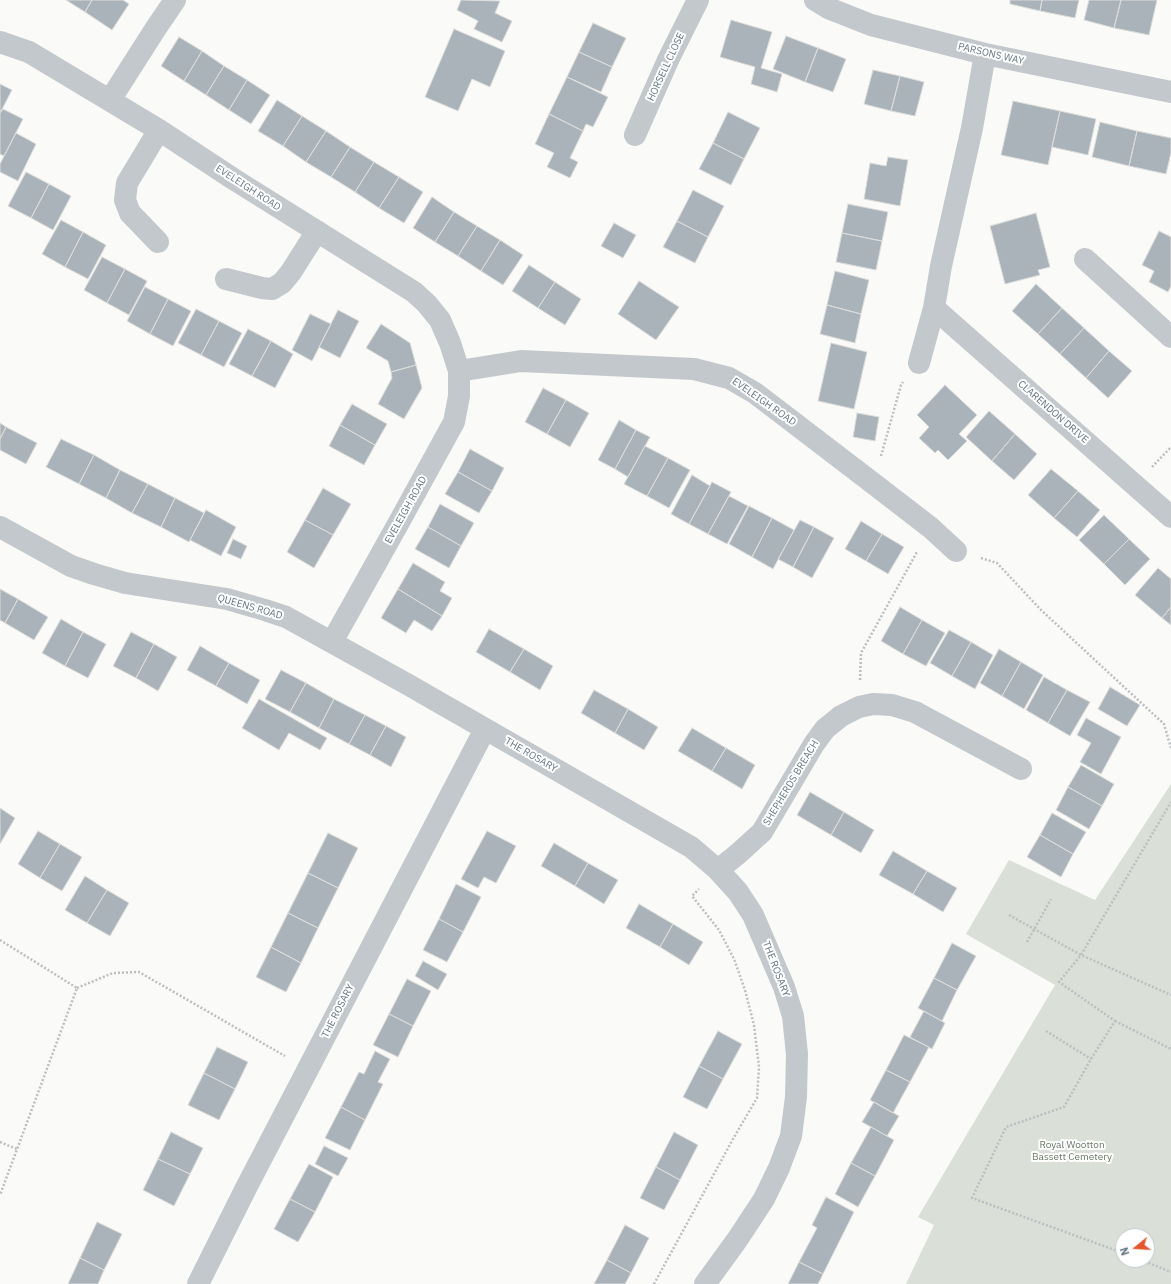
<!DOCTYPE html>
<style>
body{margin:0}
#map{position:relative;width:1171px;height:1284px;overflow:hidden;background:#fafaf8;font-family:"IBM Plex Sans",sans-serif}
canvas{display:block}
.north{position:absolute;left:1115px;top:1228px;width:40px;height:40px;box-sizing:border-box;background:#fff;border:1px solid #c1c8cd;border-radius:50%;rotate:252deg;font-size:11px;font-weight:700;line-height:16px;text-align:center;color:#657683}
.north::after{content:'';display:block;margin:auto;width:14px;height:18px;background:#e4572e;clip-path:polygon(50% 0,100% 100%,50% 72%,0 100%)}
</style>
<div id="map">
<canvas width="1171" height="1284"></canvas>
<div class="north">N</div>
</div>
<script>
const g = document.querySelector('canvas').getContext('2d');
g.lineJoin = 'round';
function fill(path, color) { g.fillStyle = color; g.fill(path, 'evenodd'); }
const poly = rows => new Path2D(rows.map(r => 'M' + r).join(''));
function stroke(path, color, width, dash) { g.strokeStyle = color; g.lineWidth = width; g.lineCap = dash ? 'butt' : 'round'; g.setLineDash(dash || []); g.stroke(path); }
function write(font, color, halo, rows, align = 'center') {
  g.font = font + ' "IBM Plex Sans",sans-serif'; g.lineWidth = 4; g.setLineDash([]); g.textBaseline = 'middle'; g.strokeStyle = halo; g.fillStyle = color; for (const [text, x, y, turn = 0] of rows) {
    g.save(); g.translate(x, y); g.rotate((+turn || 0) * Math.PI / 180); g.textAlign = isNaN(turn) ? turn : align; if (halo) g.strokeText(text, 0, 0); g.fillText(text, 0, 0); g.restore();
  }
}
const green = poly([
 [1171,784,1171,1284,906,1284,934,1225,918,1217,1055,985,966,934,1009,860,1095,900],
 [1123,1236,1147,1236,1147,1260,1123,1260]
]);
const building = poly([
 [66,0,92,0,85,12,66,0],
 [92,0,123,0,129,4,112,30,85,12,92,0],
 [461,0,500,1,495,13,512,21,502,42,474,29,478,21,457,10,461,0],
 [1010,0,1042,0,1040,11,1010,4,1010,0],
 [1042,0,1079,0,1075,18,1040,11,1042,0],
 [1089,0,1121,0,1114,28,1084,20,1089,0],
 [1121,0,1157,0,1149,35,1114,28,1121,0],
 [731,20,772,32,761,68,782,74,777,92,751,84,755,67,720,57,731,20],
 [593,23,626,38,612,67,579,52,593,23],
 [454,29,505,51,490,87,472,79,458,111,425,97,454,29],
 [786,36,818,48,805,82,773,69,786,36],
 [179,37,202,51,184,81,161,66,179,37],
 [818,48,846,59,833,92,805,82,818,48],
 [202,51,224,66,206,95,184,81,202,51],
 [579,52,612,67,601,92,567,77,579,52],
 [224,66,247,80,229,110,206,95,224,66],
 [873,70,900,76,891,111,864,104,873,70],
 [900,76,924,82,915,116,891,111,900,76],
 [567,77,608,97,593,127,586,124,583,131,549,114,567,77],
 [247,80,270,95,251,124,229,110,247,80],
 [0,84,12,90,0,113,0,84],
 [277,100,302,116,283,146,258,131,277,100],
 [1013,101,1060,111,1048,165,1001,155,1013,101],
 [3,109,23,119,4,156,0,154,0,113,3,109],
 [1060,111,1096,119,1088,155,1052,147,1060,111],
 [728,112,760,128,744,159,713,143,728,112],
 [549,114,583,131,570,158,578,162,570,178,547,167,554,153,535,144,549,114],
 [302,116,326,131,306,162,283,146,302,116],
 [1100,122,1137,131,1129,166,1092,157,1100,122],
 [326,131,350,147,331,177,306,162,326,131],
 [1137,131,1171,138,1171,153,1166,174,1129,166,1137,131],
 [16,133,36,144,18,181,0,172,0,164,16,133],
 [713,143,744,159,731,185,699,169,713,143],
 [350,147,374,162,355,192,331,177,350,147],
 [888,157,908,160,900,206,864,199,870,163,886,166,888,157],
 [374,162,399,177,379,208,355,192,374,162],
 [26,172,49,184,31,218,8,206,26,172],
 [399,177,423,192,404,223,379,208,399,177],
 [49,184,71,196,53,230,31,218,49,184],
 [693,190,724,206,708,237,677,221,693,190],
 [432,197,454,212,435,242,413,228,432,197],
 [848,204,888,212,882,241,842,233,848,204],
 [454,212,477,226,458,256,435,242,454,212],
 [1036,213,1050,267,1038,270,1040,275,1005,284,990,226,1036,213],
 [61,220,83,232,65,267,42,254,61,220],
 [677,221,708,237,695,263,663,247,677,221],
 [614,223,636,235,623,258,601,246,614,223],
 [477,226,500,240,481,271,458,256,477,226],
 [1159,231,1171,237,1171,286,1168,292,1149,282,1154,271,1142,265,1159,231],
 [83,232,106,245,88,279,65,267,83,232],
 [842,233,882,241,876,270,836,262,842,233],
 [500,240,523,255,503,285,481,271,500,240],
 [102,257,125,269,107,303,84,290,102,257],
 [529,265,555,282,538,308,512,291,529,265],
 [125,269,147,281,129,315,107,303,125,269],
 [835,271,869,280,861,314,827,305,835,271],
 [639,281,679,307,656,340,618,314,639,281],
 [555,282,581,299,565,325,538,308,555,282],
 [1036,284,1062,308,1038,334,1012,311,1036,284],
 [145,287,168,299,150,334,127,321,145,287],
 [168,299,191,311,173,346,150,334,168,299],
 [827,305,861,314,855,343,820,334,827,305],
 [1062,308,1084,328,1060,354,1038,334,1062,308],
 [196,309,219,321,201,355,178,343,196,309],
 [338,310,359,321,340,358,319,347,338,310],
 [310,314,331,324,312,361,292,350,310,314],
 [219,321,242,333,224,367,201,355,219,321],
 [381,324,410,343,416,365,391,372,388,361,366,348,381,324],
 [1084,328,1109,351,1086,378,1060,354,1084,328],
 [248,329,271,341,252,376,229,364,248,329],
 [271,341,293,354,275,388,252,376,271,341],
 [831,343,867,352,854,409,818,401,831,343],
 [1109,351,1132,371,1108,398,1086,378,1109,351],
 [416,365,422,388,404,419,378,404,392,378,391,372,416,365],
 [945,385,977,415,959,434,967,441,948,460,938,450,935,453,919,438,929,427,917,415,945,385],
 [543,388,566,400,547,434,525,422,543,388],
 [566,400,589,413,570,447,547,434,566,400],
 [352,404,387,424,375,445,340,425,352,404],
 [989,411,1015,434,992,461,966,437,989,411],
 [857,413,879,417,875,441,853,437,857,413],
 [619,420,636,430,615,469,598,460,619,420],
 [0,423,6,427,0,439,0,423],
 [340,425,375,445,364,465,329,446,340,425],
 [6,427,37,443,26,464,0,450,0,439,6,427],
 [636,430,650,437,628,477,615,469,636,430],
 [1015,434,1037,454,1014,480,992,461,1015,434],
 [61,439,94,455,79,484,46,467,61,439],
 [645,446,668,458,647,496,624,484,645,446],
 [470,449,504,468,492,491,458,472,470,449],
 [94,455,120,470,106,498,79,484,94,455],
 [668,458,690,470,669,508,647,496,668,458],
 [1051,469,1078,491,1054,518,1028,495,1051,469],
 [120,470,148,484,132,513,106,498,120,470],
 [458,472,492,491,479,513,445,494,458,472],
 [692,475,710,486,689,524,671,514,692,475],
 [712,482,731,492,708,534,689,524,712,482],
 [148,484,175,498,161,527,132,513,148,484],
 [323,488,351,504,333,535,305,520,323,488],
 [1078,491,1100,510,1077,537,1054,518,1078,491],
 [729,496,748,506,727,544,708,534,729,496],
 [175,498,204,513,189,542,161,527,175,498],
 [440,504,474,523,461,546,428,527,440,504],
 [749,506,772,518,752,557,729,544,749,506],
 [206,510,236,527,221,556,190,540,206,510],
 [1104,515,1129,539,1104,564,1079,540,1104,515],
 [772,518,794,530,773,569,752,557,772,518],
 [305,520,333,535,314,568,287,552,305,520],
 [800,520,814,527,793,567,778,559,800,520],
 [861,521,882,534,866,561,845,549,861,521],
 [428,527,461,546,449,568,415,549,428,527],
 [814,527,834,538,812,578,793,567,814,527],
 [882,534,904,547,888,574,866,561,882,534],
 [233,539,247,546,241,559,227,553,233,539],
 [1129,539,1150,559,1125,585,1104,564,1129,539],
 [413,563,445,582,440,591,452,598,442,616,398,589,413,563],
 [1158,568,1171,579,1171,607,1162,618,1135,595,1158,568],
 [0,589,18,599,5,623,0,620,0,589],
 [398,589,442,616,432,631,414,620,406,633,381,618,398,589],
 [18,599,48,617,34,640,5,623,18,599],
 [900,607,922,620,903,654,881,641,900,607],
 [1171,607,1171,625,1162,618,1171,607],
 [61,619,83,632,65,666,42,653,61,619],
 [922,620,945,633,926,666,903,654,922,620],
 [489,629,524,649,510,672,476,652,489,629],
 [949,630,971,642,952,676,930,663,949,630],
 [83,632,106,644,88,678,65,666,83,632],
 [131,632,154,644,136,678,113,666,131,632],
 [971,642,993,655,975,689,952,676,971,642],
 [154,644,177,657,158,691,136,678,154,644],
 [200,646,229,663,216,686,187,670,200,646],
 [524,649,553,666,540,690,510,672,524,649],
 [999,649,1021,662,1002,696,980,683,999,649],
 [1021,662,1043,675,1024,709,1002,696,1021,662],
 [229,663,260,680,247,704,216,686,229,663],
 [281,670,306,683,290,712,265,699,281,670],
 [1044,677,1067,690,1048,723,1026,710,1044,677],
 [306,683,334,699,319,728,290,712,306,683],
 [1110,687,1140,705,1127,726,1098,709,1110,687],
 [594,690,628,709,615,733,581,713,594,690],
 [1067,690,1090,702,1070,736,1048,723,1067,690],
 [259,699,327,738,320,750,289,733,279,750,242,728,259,699],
 [334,699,365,715,349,744,319,728,334,699],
 [628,709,658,727,644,750,615,733,628,709],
 [365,715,386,726,370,755,349,744,365,715],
 [1086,718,1121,737,1101,774,1080,762,1091,743,1077,735,1086,718],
 [386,726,406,737,391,767,370,755,386,726],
 [692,728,726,748,712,771,678,751,692,728],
 [726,748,755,765,742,789,712,771,726,748],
 [1081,765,1114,784,1102,806,1068,787,1081,765],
 [1068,787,1102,806,1089,829,1056,810,1068,787],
 [810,792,844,812,831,835,797,815,810,792],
 [0,808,15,818,0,844,0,808],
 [844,812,874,830,861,853,831,835,844,812],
 [1052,813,1086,832,1073,854,1040,835,1052,813],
 [38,831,60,844,40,878,18,864,38,831],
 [487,831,516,846,496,883,484,877,478,888,461,879,487,831],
 [328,833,358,848,338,888,308,873,328,833],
 [1040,835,1073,854,1061,877,1027,857,1040,835],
 [554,843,588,863,575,886,541,866,554,843],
 [60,844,82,857,62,891,40,878,60,844],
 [893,851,927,871,913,894,879,875,893,851],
 [588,863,618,880,604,904,575,886,588,863],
 [927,871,957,888,943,912,913,894,927,871],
 [308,873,338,888,318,928,288,913,308,873],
 [85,876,107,890,87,923,65,910,85,876],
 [456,884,481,897,463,932,439,919,456,884],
 [107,890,129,903,110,936,87,923,107,890],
 [639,904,673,924,660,947,626,928,639,904],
 [288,913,318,928,301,963,271,947,288,913],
 [439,919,463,932,447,962,423,950,439,919],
 [673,924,703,942,689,965,660,947,673,924],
 [952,943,976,956,957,990,934,978,952,943],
 [271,947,301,963,286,992,256,977,271,947],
 [423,961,447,974,438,990,415,976,423,961],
 [934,978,957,990,942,1021,918,1008,934,978],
 [407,979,431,991,413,1026,389,1014,407,979],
 [924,1011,945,1023,932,1049,910,1037,924,1011],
 [389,1014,413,1026,398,1057,373,1045,389,1014],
 [718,1031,742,1044,723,1079,699,1066,718,1031],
 [904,1035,929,1047,910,1082,886,1070,904,1035],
 [217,1047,248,1062,235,1089,204,1073,217,1047],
 [375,1051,390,1059,378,1082,383,1084,365,1120,341,1107,359,1072,364,1074,375,1051],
 [699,1066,723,1079,707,1109,683,1097,699,1066],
 [886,1070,910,1082,893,1113,870,1100,886,1070],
 [204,1073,235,1089,219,1120,188,1105,204,1073],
 [874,1102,899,1116,887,1136,862,1122,874,1102],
 [341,1107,365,1120,350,1150,325,1138,341,1107],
 [871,1127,894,1140,875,1176,851,1163,871,1127],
 [171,1132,203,1148,190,1174,158,1159,171,1132],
 [674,1132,698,1145,680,1180,656,1167,674,1132],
 [324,1146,348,1158,338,1176,315,1164,324,1146],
 [158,1159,190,1174,174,1206,143,1190,158,1159],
 [851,1163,875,1176,858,1207,835,1194,851,1163],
 [309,1164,333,1177,315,1212,290,1199,309,1164],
 [656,1167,680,1180,664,1210,640,1198,656,1167],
 [826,1197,854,1212,823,1274,799,1262,817,1228,812,1225,826,1197],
 [290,1199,315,1212,298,1242,274,1229,290,1199],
 [97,1222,122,1234,104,1270,80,1258,97,1222],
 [625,1225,649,1238,631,1273,607,1260,625,1225],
 [80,1258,104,1270,98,1284,68,1284,80,1258],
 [607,1260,631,1273,625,1284,594,1284,607,1260],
 [799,1262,823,1274,818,1284,788,1284,799,1262]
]);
const path = poly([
 [881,456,901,385,903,382],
 [1152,467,1171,447],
 [981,558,997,563,1041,610,1164,724,1171,748],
 [860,680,861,653,917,552],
 [1009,915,1081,955,1171,995],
 [0,940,77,988,0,1195],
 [1027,942,1051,899],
 [77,988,113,973,139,972,285,1056],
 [1115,1021,1171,1049],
 [1046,1031,1091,1059],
 [0,1142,17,1149],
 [1123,1253,972,1198,1006,1127,1064,1107,1091,1059,1115,1021,1059,982,1081,955,1171,802],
 [1141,1260,1171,1272],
 [654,1284,733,1139,757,1098,759,1067,754,1025,745,990,734,959,719,930,692,896,699,889]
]);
const minor = poly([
 [815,0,828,8,871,25,985,54,1171,92],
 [0,42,29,52,159,130,235,180,414,292,427,304,440,320,450,343,459,371,459,396,454,422,398,524,332,642],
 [985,54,972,128,941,266,934,308,1171,517],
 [110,100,156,28,175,0],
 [635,135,668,60,698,0],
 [158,242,130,213,125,200,127,183,159,130],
 [1085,259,1171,337],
 [226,279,262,288,272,289,282,283,291,272,317,231],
 [919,363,934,308],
 [459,371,521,361,694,369,729,378,755,393,874,484,931,528,956,551],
 [0,527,71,566,94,574,125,583,227,599,265,610,286,617,407,684,691,847,718,870,738,892,753,915,784,987,793,1016,797,1054,796,1097,791,1136,779,1168,764,1199,737,1240,705,1284],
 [718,870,739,853,762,832,814,744,825,729,841,716,859,707,873,704,892,705,915,712,1021,769],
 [198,1284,246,1188,485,729]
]);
const streetNames = [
 ["PARSONS WAY",991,54,13],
 ["HORSELL CLOSE",666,67,-65],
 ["EVELEIGH ROAD",248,188,33],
 ["EVELEIGH ROAD",764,402,35],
 ["CLARENDON DRIVE",1053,412,41],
 ["EVELEIGH ROAD",406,510,-61],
 ["QUEENS ROAD",250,607,16],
 ["THE ROSARY",531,755,30],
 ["SHEPHERDS BREACH",791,783,-59],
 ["THE ROSARY",776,969,69],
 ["THE ROSARY",338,1011,-63]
];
const parkNames = [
 ["Royal Wootton",1072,1145],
 ["Bassett Cemetery",1072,1157]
];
fill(green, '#dadfd7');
fill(building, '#aab3b9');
stroke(building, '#dcdcda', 1);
stroke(path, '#bbbfc2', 2.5, [2, 2]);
stroke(minor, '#c3c8cc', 22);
write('10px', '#657683', '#fff', streetNames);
write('10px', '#687a64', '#fff', parkNames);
</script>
